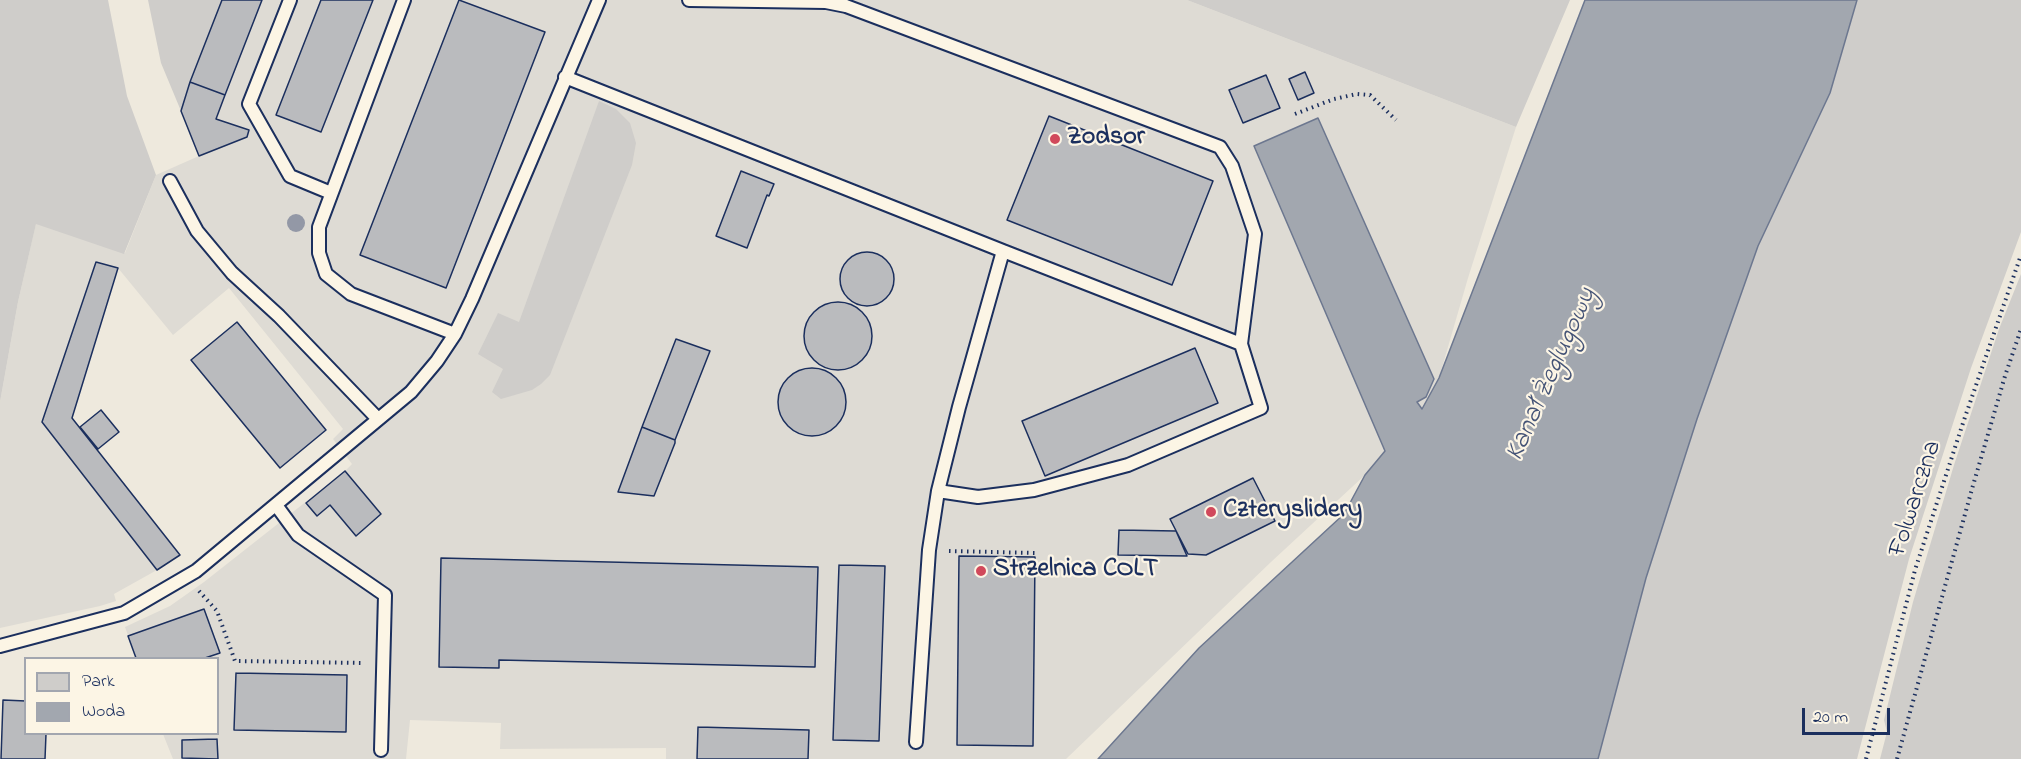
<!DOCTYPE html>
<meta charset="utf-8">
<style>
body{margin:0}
#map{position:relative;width:2021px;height:759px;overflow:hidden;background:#eee9dd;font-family:"Indie Flower",sans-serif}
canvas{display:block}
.legend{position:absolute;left:24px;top:657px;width:195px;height:78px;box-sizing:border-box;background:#fcf5e5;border:2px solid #a2a6af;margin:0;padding:8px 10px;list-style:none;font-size:18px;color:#1b2f5e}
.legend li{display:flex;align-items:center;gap:12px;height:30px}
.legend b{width:30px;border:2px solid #a2a6af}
.scale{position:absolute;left:1802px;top:708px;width:88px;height:27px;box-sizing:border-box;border:3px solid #1b2f5e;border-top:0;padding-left:8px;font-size:18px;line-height:21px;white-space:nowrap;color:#1b2f5e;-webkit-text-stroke:4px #fcf5e5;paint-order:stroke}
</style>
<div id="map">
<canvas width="2021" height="759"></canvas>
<ul class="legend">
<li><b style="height:16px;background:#cfcdca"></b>Park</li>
<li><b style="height:16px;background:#a2a7af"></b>Woda</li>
</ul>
<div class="scale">20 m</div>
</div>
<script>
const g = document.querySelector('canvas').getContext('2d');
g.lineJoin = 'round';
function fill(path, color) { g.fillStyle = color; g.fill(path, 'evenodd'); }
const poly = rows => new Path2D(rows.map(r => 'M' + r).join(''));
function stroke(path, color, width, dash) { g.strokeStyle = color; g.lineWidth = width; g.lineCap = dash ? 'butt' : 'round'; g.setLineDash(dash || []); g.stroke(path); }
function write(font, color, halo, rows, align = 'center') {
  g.font = font + ' "Indie Flower",sans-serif'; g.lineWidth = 4.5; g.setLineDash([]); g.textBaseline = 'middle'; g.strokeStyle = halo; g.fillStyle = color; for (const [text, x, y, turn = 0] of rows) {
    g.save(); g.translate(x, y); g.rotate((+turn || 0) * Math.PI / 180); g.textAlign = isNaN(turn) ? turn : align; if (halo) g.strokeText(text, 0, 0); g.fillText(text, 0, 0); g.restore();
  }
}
const built = poly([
 [222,0,1187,0,1516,127,1468,278,1439,378,1422,410,1365,475,1271,562,1066,759,666,759,666,748,500,749,501,723,410,720,406,759,173,759,163,734,218,734,218,658,136,658,125,627,170,606,204,582,345,471,352,464,333,439,343,429,229,288,173,335,118,268,96,262,42,422,157,570,114,594,116,601,100,606,0,628,0,402,18,302,36,223,125,253,156,175,199,156,181,111]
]);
const green = poly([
 [0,0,108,0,127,96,156,175,124,254,36,224,18,302,0,402],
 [148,0,222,0,181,111,161,63],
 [1187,0,1570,0,1516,127],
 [1857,0,2021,0,2021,232,1971,368,1909,559,1857,759,1598,759,1646,578,1697,419,1758,246,1830,93],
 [599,101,616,109,630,123,636,143,632,165,550,375,541,384,532,390,501,399,492,392,503,369,478,354,498,313,519,322],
 [2021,274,2021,759,1880,759,1887,732,1884,720,1913,602,1954,465,1999,329]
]);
const water = poly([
 [1585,0,1857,0,1830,93,1758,246,1697,419,1646,578,1598,759,1098,759,1199,648,1344,514,1365,475,1385,451,1254,146,1318,118,1434,379,1426,397,1417,402,1422,409,1439,378,1585,0]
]);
const building = poly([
 [222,0,262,0,225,95,190,82,222,0],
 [321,0,373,0,321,132,276,115,321,0],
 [459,0,545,32,446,288,360,255,459,0],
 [1305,72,1314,93,1298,100,1289,79,1305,72],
 [1266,75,1280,108,1243,123,1229,90,1266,75],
 [190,82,225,95,216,119,249,130,247,137,199,156,181,111,190,82],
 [1049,116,1213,181,1172,285,1007,220,1049,116],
 [741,171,774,184,769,196,767,195,747,248,716,236,741,171],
 '840 279a27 27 0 1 1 54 0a27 27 0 1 1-54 0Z',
 [96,262,118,268,72,418,180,555,157,570,42,422,96,262],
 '804 336a34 34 0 1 1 68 0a34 34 0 1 1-68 0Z',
 [237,322,326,430,280,468,191,360,237,322],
 [676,339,710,351,675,440,642,427,676,339],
 [1195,348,1218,403,1045,476,1022,421,1195,348],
 '778 402a34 34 0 1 1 68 0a34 34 0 1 1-68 0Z',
 [101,410,119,432,98,449,80,427,101,410],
 [642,427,675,440,675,443,654,496,618,492,642,427],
 [345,471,381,514,356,536,330,505,317,516,306,503,345,471],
 [1253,478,1275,521,1206,555,1188,554,1170,519,1253,478],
 [1119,530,1176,531,1187,556,1118,555,1119,530],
 [959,556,1035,557,1033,746,957,745,959,556],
 [441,558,818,567,815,667,499,660,499,668,439,667,441,558],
 [839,565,885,566,879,741,833,740,839,565],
 [204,609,220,653,205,658,136,658,128,636,204,609],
 [236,673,347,675,346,732,234,730,236,673],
 [3,700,26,701,26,734,46,734,45,759,1,759,3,700],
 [698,727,809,730,808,759,697,759,698,727],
 [217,739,218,759,182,758,182,740,217,739]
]);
const path = poly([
 [1295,114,1334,99,1357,94,1370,95,1396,120],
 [949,551,1035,553],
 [199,591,217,611,235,661,363,663],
 [1866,759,1915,570,1963,423,2021,255],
 [1897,759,1972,489,2005,376,2021,329]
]);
const service = poly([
 [290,0,249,104,290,176,331,193],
 [404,0,319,227,319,253,326,274,351,294,455,334],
 [689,0,826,2,846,6,1220,147,1232,166,1255,234,1241,344,1261,408,1128,465,1034,490,978,497,938,491],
 [565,77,1003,251,959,407,938,491,929,550,916,742],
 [170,181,197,231,232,273,279,316,378,419],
 [1003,251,1241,344],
 [276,505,298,535,385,595,381,750],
 [0,646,124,613,196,571,411,392,437,361,455,334,472,299,599,0]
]);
const trees = [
 [296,223]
];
const markers = [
 [1055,139,6,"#d1495b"],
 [1211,512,6,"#d1495b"],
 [981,571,6,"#d1495b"]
];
const poiNames = [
 ["Zodsor",1067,139],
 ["Czteryslidery",1223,512],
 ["Strzelnica COLT",993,571]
];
const streetNames = [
 ["Folwarczna",1917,499,-72]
];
const waterNames = [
 ["Kanał Żeglugowy",1553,375,-66]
];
fill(built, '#dedbd4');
fill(green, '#cfcdca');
fill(water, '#a2a7af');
stroke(water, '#6c778f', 1.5);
fill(building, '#babbbe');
stroke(building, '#1b2f5e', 1.5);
stroke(service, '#1b2f5e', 16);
stroke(path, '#1b2f5e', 4, [1.5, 4.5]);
stroke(service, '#fcf5e5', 12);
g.fillStyle = '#9398a6';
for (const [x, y] of trees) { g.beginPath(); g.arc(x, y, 9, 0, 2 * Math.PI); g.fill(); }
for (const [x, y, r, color] of markers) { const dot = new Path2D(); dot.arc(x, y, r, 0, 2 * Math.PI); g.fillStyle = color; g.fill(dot); stroke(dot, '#fcf5e5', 2); }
write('bold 26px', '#1b2f5e', '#fcf5e5', poiNames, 'left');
write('26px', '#1b2f5e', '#fcf5e5', streetNames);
write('italic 27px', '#445376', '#fcf5e5', waterNames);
</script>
